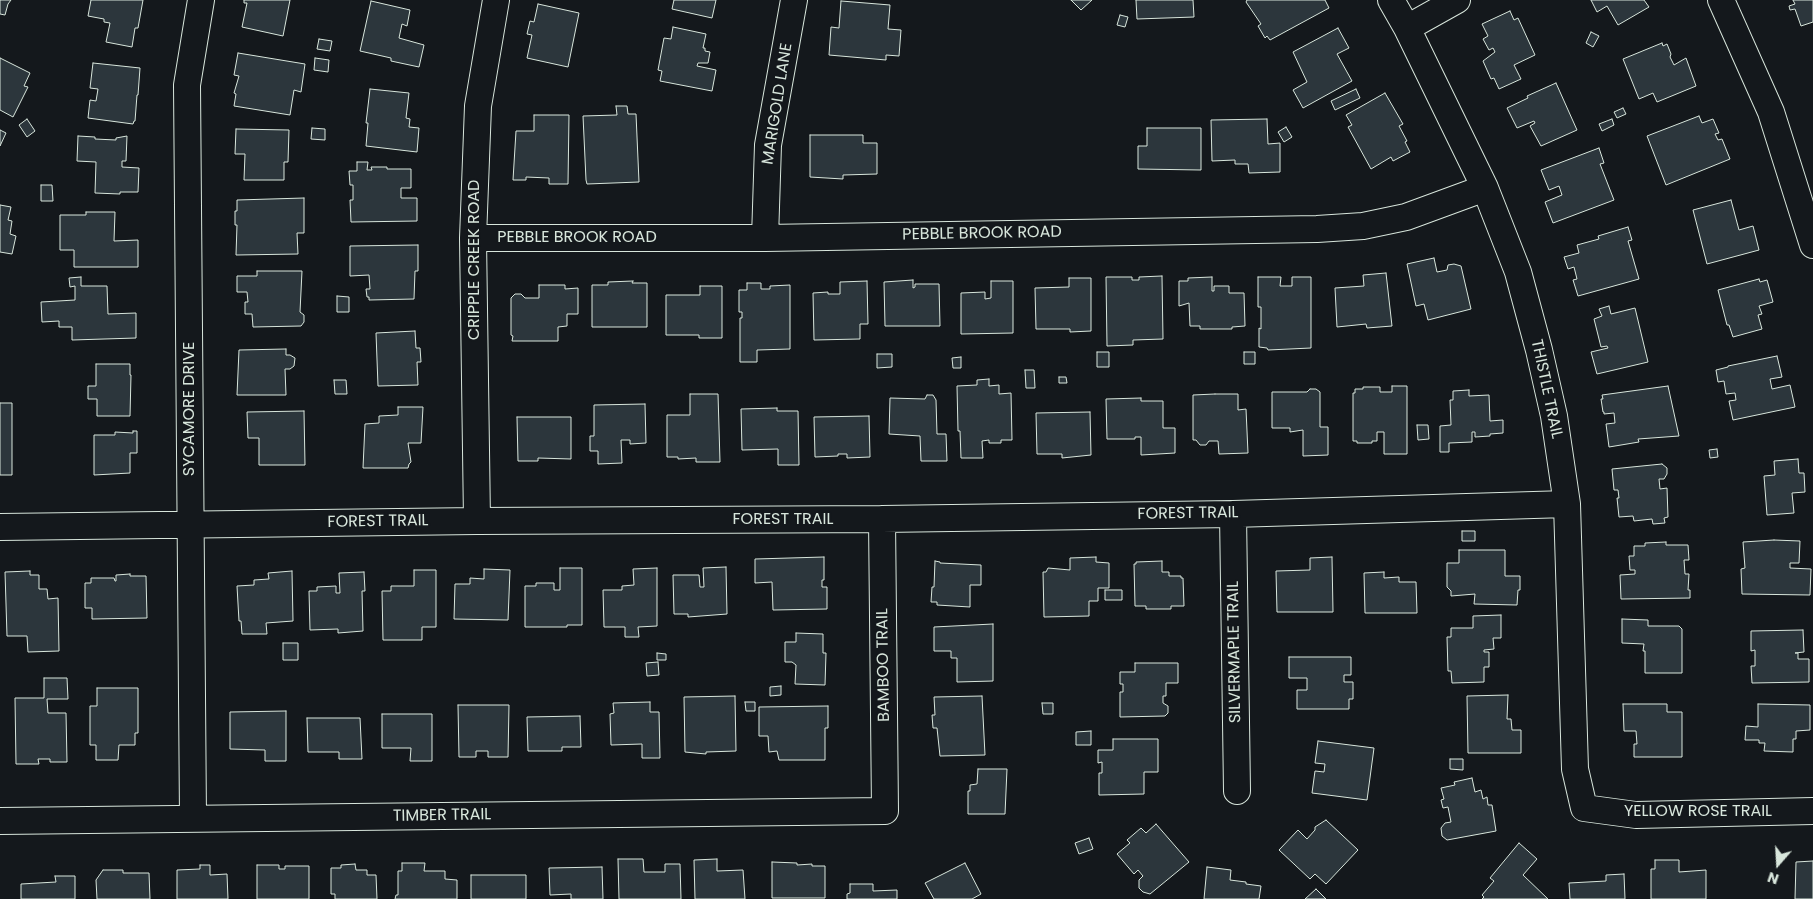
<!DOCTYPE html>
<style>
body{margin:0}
#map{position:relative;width:1813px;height:899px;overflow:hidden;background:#14181c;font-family:Poppins,sans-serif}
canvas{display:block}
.north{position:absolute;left:1753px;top:839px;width:50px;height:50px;-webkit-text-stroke:4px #14181c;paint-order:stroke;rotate:199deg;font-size:14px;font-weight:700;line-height:20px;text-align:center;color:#d8e6dc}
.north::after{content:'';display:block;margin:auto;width:18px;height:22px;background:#d8e6dc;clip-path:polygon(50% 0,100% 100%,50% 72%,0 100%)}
</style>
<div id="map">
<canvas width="1813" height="899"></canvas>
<div class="north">N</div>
</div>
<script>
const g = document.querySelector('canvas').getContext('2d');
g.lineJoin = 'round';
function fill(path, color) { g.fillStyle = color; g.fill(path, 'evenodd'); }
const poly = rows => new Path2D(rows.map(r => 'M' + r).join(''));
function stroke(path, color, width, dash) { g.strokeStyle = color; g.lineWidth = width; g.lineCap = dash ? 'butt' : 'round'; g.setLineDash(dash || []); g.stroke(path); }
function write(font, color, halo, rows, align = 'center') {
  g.font = font + ' Poppins,sans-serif'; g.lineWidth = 4; g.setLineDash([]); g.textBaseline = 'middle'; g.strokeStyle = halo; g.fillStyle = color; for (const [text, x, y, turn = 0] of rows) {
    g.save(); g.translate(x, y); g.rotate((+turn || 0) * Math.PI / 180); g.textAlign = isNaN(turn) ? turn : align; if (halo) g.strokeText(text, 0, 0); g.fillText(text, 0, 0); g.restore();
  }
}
const building = poly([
 [0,0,11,0,8,4,5,15,0,14,0,0],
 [91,0,143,0,138,28,135,28,132,47,106,42,110,23,104,22,104,19,88,16,91,0],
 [244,0,290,0,283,36,242,27,247,3,244,3,244,0],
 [674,0,716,0,712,18,672,9,674,0],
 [1071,0,1092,0,1081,10,1071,0],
 [1136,0,1193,0,1194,17,1137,19,1136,0],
 [1247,0,1325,0,1329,8,1270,40,1267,36,1265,38,1258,26,1261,24,1246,2,1247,0],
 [1591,0,1644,0,1649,7,1618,25,1607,6,1597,12,1591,0],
 [1793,0,1813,0,1813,22,1801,26,1795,9,1790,10,1789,6,1795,4,1793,0],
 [371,1,410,10,407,26,402,24,399,38,424,45,419,67,391,61,391,58,360,51,371,1],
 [841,1,890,5,888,29,901,30,899,56,886,55,886,60,829,55,831,27,839,28,841,1],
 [538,4,579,13,568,67,527,58,532,35,527,34,530,21,534,22,538,4],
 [1510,11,1514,20,1518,18,1535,55,1514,65,1521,79,1499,89,1494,78,1491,79,1483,61,1495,52,1493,48,1489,50,1483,39,1488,36,1482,24,1510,11],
 [1120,15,1128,17,1125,27,1117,25,1120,15],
 [673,27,706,34,703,48,705,48,705,51,710,52,708,63,698,63,697,66,716,70,712,91,660,81,662,71,658,70,664,38,671,39,673,27],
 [1338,28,1349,48,1337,54,1352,81,1303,108,1293,90,1307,82,1293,52,1338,28],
 [1591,32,1599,36,1593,47,1586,43,1591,32],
 [319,39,332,41,330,51,317,49,319,39],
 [1662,43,1663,46,1667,44,1671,54,1670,57,1674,65,1686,58,1696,86,1657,102,1653,93,1639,99,1623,59,1662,43],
 [238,53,305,64,301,92,294,90,290,115,234,106,236,94,234,93,239,76,234,75,238,53],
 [0,58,30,73,24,86,28,87,13,117,0,110,0,58],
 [315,58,329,60,328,72,314,70,315,58],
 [93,63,140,68,138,95,137,95,135,121,134,121,133,124,88,118,90,100,96,101,98,89,90,88,93,63],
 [1556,83,1577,130,1541,146,1530,126,1535,123,1534,121,1517,128,1507,108,1528,98,1527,96,1556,83],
 [370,89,409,93,406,118,410,119,409,127,419,128,417,152,366,146,368,123,366,123,370,89],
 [1356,89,1360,98,1335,110,1331,101,1356,89],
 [1385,93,1403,124,1399,126,1407,141,1405,142,1410,152,1393,161,1391,157,1371,169,1348,127,1352,125,1346,115,1385,93],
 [616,106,627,106,628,114,636,114,639,182,587,184,586,180,583,116,617,115,616,106],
 [1623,108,1626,114,1617,118,1614,112,1623,108],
 [534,115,569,115,568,184,549,184,549,178,526,177,526,180,513,180,516,131,534,131,534,115],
 [1699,116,1702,123,1713,119,1719,133,1715,134,1718,140,1722,139,1730,159,1666,185,1647,136,1699,116],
 [27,119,35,131,27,137,19,125,27,119],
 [1267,119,1268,144,1280,143,1280,172,1249,173,1248,164,1235,164,1235,160,1212,161,1211,120,1267,119],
 [1612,119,1614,125,1602,131,1599,124,1612,119],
 [1286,127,1292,137,1284,142,1278,132,1286,127],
 [312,128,325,129,325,140,311,139,312,128],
 [1147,128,1201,128,1201,170,1138,169,1138,146,1147,146,1147,128],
 [236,129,289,130,288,162,284,162,284,180,244,180,245,154,235,154,236,129],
 [0,130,6,133,0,146,0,130],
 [810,135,863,135,863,143,877,143,877,174,843,175,843,179,810,177,810,135],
 [78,136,95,137,95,139,116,140,116,138,127,136,126,161,122,161,122,167,139,168,138,192,120,192,120,194,95,193,96,162,77,161,78,136],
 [1599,148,1604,163,1600,164,1614,200,1553,223,1545,202,1562,195,1559,186,1549,190,1541,170,1599,148],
 [357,162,368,162,367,170,372,170,371,167,387,167,387,169,411,169,411,188,401,188,401,198,417,198,417,221,351,222,350,200,353,200,353,185,350,185,349,171,357,171,357,162],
 [41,185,52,185,53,201,41,201,41,185],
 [304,198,304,233,297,233,298,254,236,255,237,225,235,225,235,211,237,211,237,200,304,198],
 [1731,200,1739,230,1753,226,1759,250,1707,264,1693,210,1731,200],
 [0,205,11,207,8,220,12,221,10,234,16,236,12,254,0,252,0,205],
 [86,212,115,212,114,241,138,240,138,267,74,267,74,250,60,250,60,215,86,215,86,212],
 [1628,227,1632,240,1628,241,1639,279,1578,296,1573,280,1577,279,1574,267,1568,269,1564,257,1579,253,1577,245,1599,239,1598,236,1628,227],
 [418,245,418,271,415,271,414,299,369,300,369,297,367,297,366,289,370,289,369,275,350,276,350,246,418,245],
 [1434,258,1437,272,1447,270,1448,265,1454,264,1461,266,1471,309,1428,320,1424,304,1416,306,1407,264,1434,258],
 [257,271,302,271,300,312,304,315,304,322,301,326,253,327,252,314,245,314,245,302,248,302,247,292,237,292,237,276,257,276,257,271],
 [1386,273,1392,326,1367,328,1366,324,1337,327,1335,288,1364,286,1363,275,1386,273],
 [1162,276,1163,339,1133,340,1133,345,1107,346,1106,277,1132,277,1132,280,1139,280,1139,277,1162,276],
 [81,277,81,286,107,286,108,314,136,313,136,338,72,340,72,327,59,327,59,321,42,322,41,302,75,300,75,286,70,287,69,278,81,277],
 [1212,277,1212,291,1214,291,1214,286,1229,286,1229,293,1244,293,1245,326,1232,327,1232,329,1200,329,1200,326,1190,326,1189,303,1179,306,1179,281,1188,281,1188,278,1212,277],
 [1258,277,1281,277,1280,286,1292,286,1292,277,1311,277,1311,348,1268,350,1267,348,1259,347,1259,328,1261,329,1261,307,1258,307,1258,277],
 [1069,278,1091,278,1091,331,1070,332,1070,329,1036,329,1035,288,1069,287,1069,278],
 [1759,279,1760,282,1767,280,1773,302,1759,306,1762,314,1758,315,1762,329,1733,337,1729,325,1727,325,1718,290,1759,279],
 [913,280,913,288,915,287,915,284,939,284,940,326,885,326,884,282,913,280],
 [633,281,632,283,647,283,647,327,592,327,592,285,608,285,608,282,633,281],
 [867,281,868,324,860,324,860,339,814,340,813,293,828,292,828,294,840,294,840,282,867,281],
 [991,281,1013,281,1013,333,961,334,961,293,985,292,985,299,991,298,991,281],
 [747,283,761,283,761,289,770,289,770,286,790,285,790,349,757,350,757,362,740,362,740,318,742,318,742,312,739,312,739,290,747,290,747,283],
 [539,285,565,285,565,289,578,288,578,314,567,314,567,326,558,327,558,341,512,341,513,336,511,335,511,298,515,294,521,294,525,298,539,298,539,285],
 [700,286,722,286,722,338,699,338,699,335,666,335,666,295,700,295,700,286],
 [337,296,349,297,349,312,337,312,337,296],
 [1609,306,1611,314,1635,308,1648,362,1597,374,1591,352,1608,348,1607,346,1601,347,1594,319,1602,316,1599,309,1609,306],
 [415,331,416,348,420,348,421,362,417,362,418,385,378,386,376,333,415,331],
 [286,349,286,355,290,355,295,358,294,366,290,369,285,369,286,395,237,395,239,350,286,349],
 [1097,352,1109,352,1109,367,1097,367,1097,352],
 [1244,352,1255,352,1255,364,1244,364,1244,352],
 [877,354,892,354,892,367,877,368,877,354],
 [1777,356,1782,377,1770,379,1772,389,1790,385,1795,407,1733,420,1729,401,1736,400,1735,393,1726,394,1724,381,1718,382,1716,370,1728,367,1728,366,1777,356],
 [961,357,961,368,953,368,952,358,961,357],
 [96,364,130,364,130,375,131,375,130,416,97,416,97,399,88,399,88,386,96,386,96,364],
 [1025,370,1034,370,1035,388,1026,388,1025,370],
 [1059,377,1066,377,1067,383,1059,383,1059,377],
 [989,379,989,386,999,385,999,394,1011,393,1012,440,1001,440,1001,443,989,443,989,440,982,441,983,458,961,458,960,431,958,431,957,386,977,385,977,380,989,379],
 [334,380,346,380,347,394,335,394,334,380],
 [1392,386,1407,386,1407,454,1384,454,1384,432,1377,432,1377,441,1372,441,1372,443,1357,443,1357,441,1353,441,1353,393,1355,393,1355,389,1363,389,1363,387,1380,387,1380,392,1392,392,1392,386],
 [1668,386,1679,436,1638,439,1639,442,1609,447,1606,424,1615,423,1614,413,1604,414,1604,412,1603,412,1601,399,1603,399,1602,395,1668,386],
 [1310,389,1316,389,1320,392,1320,427,1328,427,1328,455,1303,456,1303,430,1290,432,1290,428,1272,428,1272,392,1307,392,1310,389],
 [1469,390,1469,396,1489,395,1490,421,1503,420,1503,433,1490,434,1490,436,1475,437,1475,432,1472,432,1472,442,1449,443,1449,452,1440,452,1440,426,1451,425,1450,400,1453,400,1453,391,1469,390],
 [690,394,718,394,720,462,696,462,696,458,678,459,678,457,667,457,667,415,690,415,690,394],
 [1215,394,1238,394,1238,410,1246,409,1248,453,1219,454,1218,441,1209,441,1206,445,1200,445,1196,440,1193,440,1193,395,1215,394],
 [927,395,933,395,936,400,937,434,946,434,947,461,921,461,920,436,889,434,890,398,925,399,927,395],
 [1141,398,1141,401,1163,401,1163,428,1175,428,1175,453,1141,455,1141,437,1135,437,1135,439,1107,439,1106,399,1141,398],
 [0,403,12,403,12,475,0,475,0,403],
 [645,404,646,443,630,444,630,440,621,440,622,463,598,464,598,451,590,451,590,436,594,436,594,405,645,404],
 [398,407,423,407,421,443,408,443,411,462,409,464,408,468,363,468,365,424,379,423,379,416,398,415,398,407],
 [777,408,777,411,798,411,799,465,778,465,778,449,742,450,741,409,777,408],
 [304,411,305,465,259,465,259,438,248,438,247,412,304,411],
 [1090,412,1091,455,1062,458,1062,454,1037,454,1036,413,1090,412],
 [869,416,870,457,847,458,847,454,838,454,838,456,815,457,814,417,869,416],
 [517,417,571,417,571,459,538,458,538,461,518,461,517,417],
 [1417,425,1428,425,1429,439,1418,440,1417,425],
 [133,431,137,431,137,453,130,453,130,473,94,475,94,435,115,435,115,432,133,433,133,431],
 [1717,449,1718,457,1710,458,1709,450,1717,449],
 [1798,459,1799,473,1804,473,1805,492,1792,493,1794,513,1767,515,1764,476,1775,475,1774,461,1798,459],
 [1662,464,1667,468,1667,474,1664,479,1659,479,1660,489,1667,488,1668,517,1664,518,1665,523,1653,524,1652,519,1634,521,1633,516,1619,517,1617,498,1619,498,1618,490,1614,490,1612,469,1662,464],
 [1462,531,1475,531,1475,541,1462,541,1462,531],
 [1774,540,1800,541,1799,563,1790,563,1790,568,1811,569,1810,595,1742,594,1741,569,1745,568,1743,542,1774,540],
 [1666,542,1666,545,1688,545,1689,560,1684,560,1685,574,1689,574,1688,590,1690,590,1690,598,1621,599,1620,575,1635,574,1635,570,1630,570,1629,556,1634,556,1634,546,1645,546,1645,543,1666,542],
 [1459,550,1505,550,1505,576,1520,576,1520,590,1518,590,1517,605,1474,604,1475,594,1451,596,1451,591,1447,587,1447,563,1459,563,1459,550],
 [824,557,824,580,822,580,822,587,827,587,827,609,773,610,772,582,755,583,755,559,824,557],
 [1096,557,1096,562,1109,563,1109,588,1098,588,1098,601,1089,601,1089,616,1044,617,1043,572,1046,572,1048,568,1070,570,1070,558,1096,557],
 [1332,557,1333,612,1277,612,1276,571,1310,570,1310,558,1332,557],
 [935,561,940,562,940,563,981,565,981,585,970,585,970,607,937,605,937,602,931,602,932,587,934,587,935,561],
 [1162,561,1162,572,1169,572,1169,576,1181,576,1181,578,1183,578,1184,606,1171,606,1171,609,1146,609,1146,606,1135,606,1134,564,1136,564,1136,562,1162,561],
 [726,567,727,614,688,617,688,614,674,614,673,575,699,575,700,587,704,587,703,568,726,567],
 [560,568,582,568,582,625,567,625,567,627,525,627,525,586,536,586,536,583,554,583,554,590,560,590,560,568],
 [657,568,657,626,638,627,639,637,625,637,625,627,604,627,603,590,622,590,622,586,634,585,633,569,657,568],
 [484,569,510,570,508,620,454,619,455,584,470,584,470,578,484,579,484,569],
 [414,570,436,570,436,627,422,627,422,640,383,640,382,591,391,591,391,586,414,586,414,570],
 [30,571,30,575,39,575,39,589,47,589,48,599,58,598,59,651,28,652,27,636,7,636,5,572,30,571],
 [292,571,293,621,266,623,267,634,242,634,241,621,239,621,237,586,254,585,254,580,269,579,268,573,292,571],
 [364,572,365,591,362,591,363,631,338,633,338,629,310,630,309,591,317,591,317,587,336,586,336,593,340,593,339,573,364,572],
 [1384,572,1384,578,1399,577,1399,582,1416,582,1417,613,1365,613,1364,573,1384,572],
 [130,574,130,576,146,576,147,618,92,619,92,608,85,608,85,583,91,583,91,578,114,578,115,581,116,581,116,575,130,574],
 [1105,590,1122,590,1122,600,1105,600,1105,590],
 [1501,615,1501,638,1493,638,1494,649,1484,650,1484,652,1489,652,1489,667,1484,667,1484,682,1452,683,1451,671,1448,671,1447,637,1451,637,1451,628,1473,628,1473,616,1501,615],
 [1622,619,1648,620,1648,626,1679,626,1682,629,1682,673,1645,673,1645,651,1643,651,1644,644,1622,643,1622,619],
 [993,624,993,681,957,682,957,658,951,658,951,651,934,651,934,627,993,624],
 [1803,630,1804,652,1795,653,1798,653,1798,659,1809,659,1809,682,1752,683,1751,666,1755,666,1755,650,1751,651,1751,631,1803,630],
 [796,633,823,634,823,653,826,653,825,685,795,684,796,665,792,662,785,662,785,642,796,642,796,633],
 [283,643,298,643,298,660,283,660,283,643],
 [657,653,666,654,666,660,657,660,657,653],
 [1289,657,1351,657,1351,675,1344,675,1344,682,1353,682,1353,699,1349,699,1349,709,1297,709,1297,690,1307,690,1307,678,1289,678,1289,657],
 [658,662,659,675,647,676,646,663,658,662],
 [1135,663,1178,663,1178,683,1166,683,1166,696,1163,696,1163,703,1168,706,1168,713,1165,716,1120,717,1120,692,1123,692,1123,684,1120,684,1120,672,1135,672,1135,663],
 [44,678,67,678,68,699,47,699,48,713,66,713,67,762,50,762,50,759,38,759,39,764,16,764,15,698,44,698,44,678],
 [781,686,781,695,770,696,770,687,781,686],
 [97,688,138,688,138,733,135,733,135,745,119,745,118,760,96,760,96,745,90,745,90,706,97,706,97,688],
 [1508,695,1507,719,1511,719,1512,730,1521,730,1521,753,1468,753,1467,696,1508,695],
 [735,696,736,751,706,752,706,754,685,752,684,697,735,696],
 [982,696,985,755,940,756,937,728,933,728,932,715,935,715,934,697,982,696],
 [650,702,650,712,659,712,660,758,642,758,642,744,611,745,610,714,614,713,613,703,650,702],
 [745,702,755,702,755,711,746,711,745,702],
 [1042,703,1053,703,1053,714,1043,714,1042,703],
 [1623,704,1667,704,1667,712,1682,712,1682,757,1634,757,1634,744,1637,744,1636,731,1624,731,1623,704],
 [1758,704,1810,705,1810,730,1796,731,1796,739,1793,739,1793,752,1764,751,1765,743,1759,743,1759,740,1745,740,1746,726,1758,727,1758,704],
 [458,705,509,705,508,757,488,757,488,751,476,751,476,757,459,757,458,705],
 [828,706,828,728,825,728,825,760,779,760,777,751,769,752,768,736,759,736,759,707,828,706],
 [286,711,286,761,265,761,265,750,230,749,230,712,286,711],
 [382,714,432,714,432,761,410,761,411,748,382,748,382,714],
 [580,716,581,747,562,747,562,751,528,751,527,717,580,716],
 [307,718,360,718,362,759,339,759,339,752,308,752,307,718],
 [1091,731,1091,745,1076,745,1076,732,1091,731],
 [1113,739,1158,739,1158,772,1144,772,1144,794,1099,795,1099,773,1102,773,1102,762,1098,763,1098,750,1113,750,1113,739],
 [1318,741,1374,748,1367,800,1312,793,1315,771,1324,772,1325,764,1315,763,1318,741],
 [1450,759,1463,759,1463,770,1450,769,1450,759],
 [978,769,1007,769,1005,814,968,814,968,791,970,791,970,785,977,784,978,769],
 [1472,778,1475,792,1481,790,1483,799,1487,797,1488,805,1492,805,1496,831,1447,840,1442,836,1441,828,1445,823,1451,822,1448,807,1443,808,1441,800,1444,799,1441,788,1455,785,1454,782,1472,778],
 [1326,820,1358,850,1326,884,1315,874,1310,879,1279,850,1298,830,1307,839,1315,830,1315,827,1326,820],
 [1156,824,1189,862,1150,894,1143,892,1139,888,1139,880,1143,876,1138,870,1134,874,1117,854,1130,843,1127,840,1141,828,1146,833,1156,824],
 [1089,838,1093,849,1079,854,1075,843,1089,838],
 [1519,843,1537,859,1523,875,1548,899,1482,899,1484,897,1482,895,1494,881,1490,878,1519,843],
 [618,859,643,859,644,872,665,872,665,864,680,864,681,899,619,899,618,859],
 [717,859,717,871,743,870,745,899,695,899,694,860,717,859],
 [1655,860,1679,860,1679,872,1706,870,1706,899,1651,899,1651,869,1655,869,1655,860],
 [1813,861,1813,899,1795,899,1796,862,1813,861],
 [772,862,797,863,797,865,812,864,812,866,825,866,825,898,772,898,772,862],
 [402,863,425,863,424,871,445,871,445,879,457,880,457,899,395,899,396,895,398,895,398,871,402,871,402,863],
 [965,863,981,894,972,899,934,899,925,883,965,863],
 [355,864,356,870,367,870,367,875,376,875,377,899,335,899,335,894,331,894,331,868,341,868,341,865,355,864],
 [200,865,210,865,210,875,227,874,228,899,177,899,177,870,200,869,200,865],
 [257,865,279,865,279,869,285,869,285,866,309,866,309,899,257,899,257,865],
 [602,867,603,899,571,899,571,894,550,895,549,868,602,867],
 [1207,867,1231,870,1230,880,1246,882,1246,884,1261,886,1259,899,1204,899,1207,867],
 [103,870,123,870,123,873,149,873,150,899,97,899,96,880,103,870],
 [1624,874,1625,899,1570,899,1569,883,1606,881,1606,875,1624,874],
 [471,875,526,875,526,899,471,899,471,875],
 [55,876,75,876,75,899,21,899,21,884,56,882,55,876],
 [850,884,873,884,873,891,897,890,897,899,847,899,847,894,850,893,850,884],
 [1316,889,1326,899,1305,899,1316,889]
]);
const minor = poly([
 [1391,0,1407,28,1485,188,1518,272,1539,350,1554,416,1567,504,1575,769,1584,808,1636,815,1813,811],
 [1721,0,1771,112,1813,245],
 [1407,28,1457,0],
 [473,238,765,238,1317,229,1363,226,1406,217,1485,188],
 [765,238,768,145,794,0],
 [1233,514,1237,791],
 [477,521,473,238,478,106,496,0],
 [0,527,477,521,882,519,1233,514,1567,504],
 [193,818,187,85,201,0],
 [0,821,885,811,882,519]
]);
const streetNames = [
 ["MARIGOLD LANE",778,104,-81],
 ["PEBBLE BROOK ROAD",982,234,-1],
 ["PEBBLE BROOK ROAD",577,238],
 ["CRIPPLE CREEK ROAD",475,260,-90],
 ["THISTLE TRAIL",1546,389,78],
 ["SYCAMORE DRIVE",190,409,-90],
 ["FOREST TRAIL",1188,514,-1],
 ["FOREST TRAIL",783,520],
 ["FOREST TRAIL",378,522,-1],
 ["SILVERMAPLE TRAIL",1235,652,-91],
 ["BAMBOO TRAIL",884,665,-91],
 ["YELLOW ROSE TRAIL",1698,812],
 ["TIMBER TRAIL",442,816,-1]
];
fill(building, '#2c363c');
stroke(building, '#d8e6dc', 1);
stroke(minor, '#d8e6dc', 28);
stroke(minor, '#14181c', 26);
write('16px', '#d8e6dc', '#14181c', streetNames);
</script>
